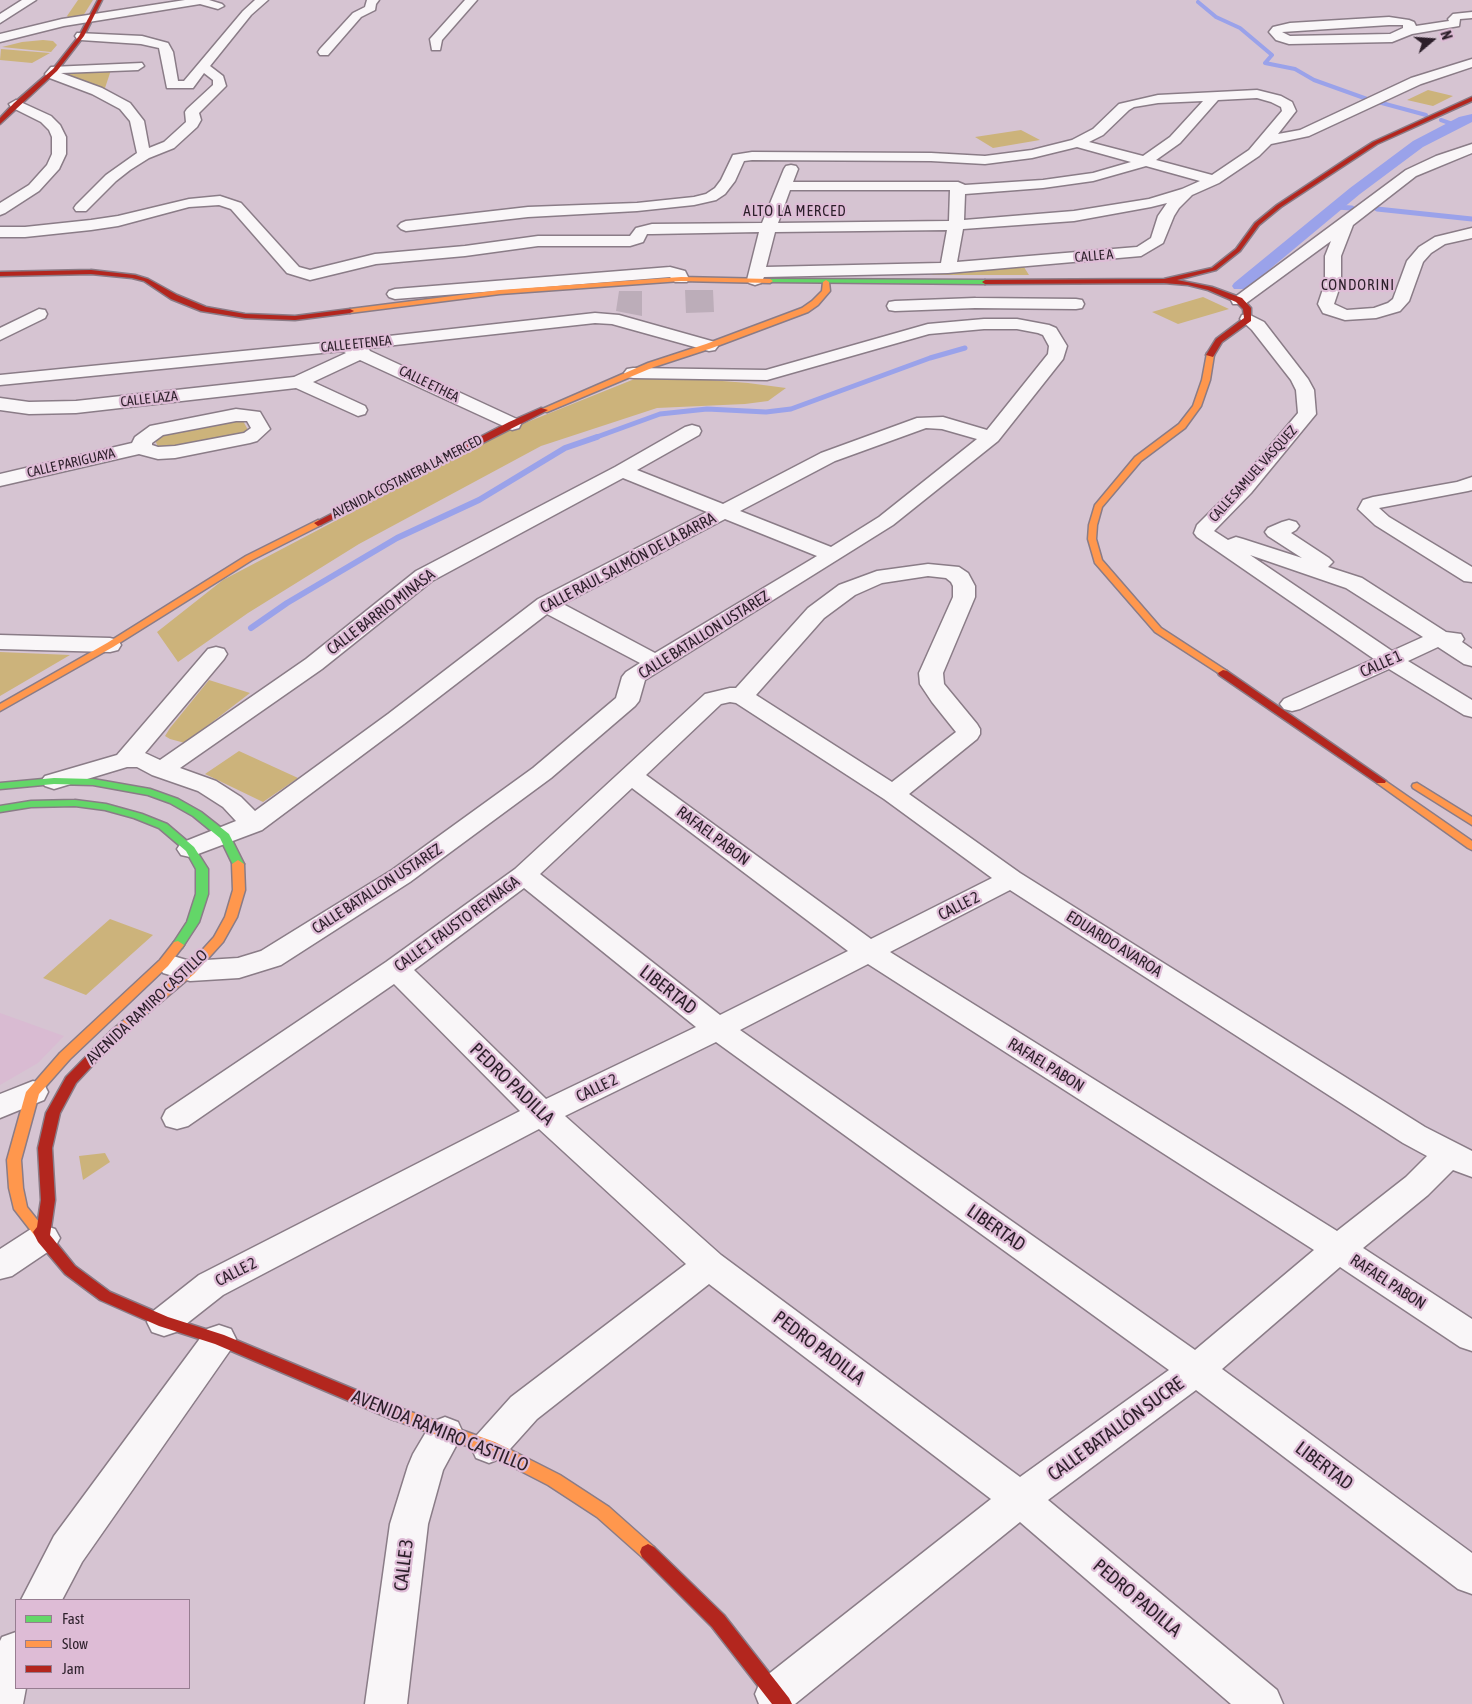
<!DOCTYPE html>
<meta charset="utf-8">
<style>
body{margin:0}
#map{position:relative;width:1472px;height:1704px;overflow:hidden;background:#d6c4d2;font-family:"Asap Condensed",sans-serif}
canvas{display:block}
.legend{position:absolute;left:15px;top:1599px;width:175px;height:90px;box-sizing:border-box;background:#debcd6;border:1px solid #977d91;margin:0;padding:6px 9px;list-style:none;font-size:15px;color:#2c1f2a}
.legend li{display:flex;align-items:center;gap:10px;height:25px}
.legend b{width:25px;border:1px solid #977d91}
.north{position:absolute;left:1407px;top:15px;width:50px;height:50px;-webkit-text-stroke:4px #debcd6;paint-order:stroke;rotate:72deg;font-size:14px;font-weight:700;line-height:20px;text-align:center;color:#2c1f2a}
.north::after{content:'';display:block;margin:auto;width:18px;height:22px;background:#2c1f2a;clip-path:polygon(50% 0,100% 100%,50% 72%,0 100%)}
</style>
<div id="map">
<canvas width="1472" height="1704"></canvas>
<ul class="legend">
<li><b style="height:6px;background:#63d668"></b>Fast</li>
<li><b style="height:6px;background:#ff974d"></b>Slow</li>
<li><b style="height:6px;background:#b3261e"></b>Jam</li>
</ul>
<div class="north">N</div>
</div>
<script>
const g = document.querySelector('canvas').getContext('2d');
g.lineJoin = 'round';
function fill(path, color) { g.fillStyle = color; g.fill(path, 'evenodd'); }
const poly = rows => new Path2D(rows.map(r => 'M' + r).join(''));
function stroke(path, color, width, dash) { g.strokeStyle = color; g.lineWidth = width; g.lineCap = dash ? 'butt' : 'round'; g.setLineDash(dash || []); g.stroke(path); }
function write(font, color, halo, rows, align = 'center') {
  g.font = font + ' "Asap Condensed",sans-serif'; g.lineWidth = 4.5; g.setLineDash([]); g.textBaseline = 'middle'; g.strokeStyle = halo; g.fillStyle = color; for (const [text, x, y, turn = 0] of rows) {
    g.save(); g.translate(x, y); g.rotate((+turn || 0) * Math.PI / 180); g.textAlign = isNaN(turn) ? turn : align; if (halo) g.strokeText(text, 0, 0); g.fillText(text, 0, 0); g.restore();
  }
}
const built = poly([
 [0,1013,64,1036,38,1063,0,1085]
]);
const green = poly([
 [78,0,93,0,83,16,69,18,67,16],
 [43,40,53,41,57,45,51,52,2,47,22,42],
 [1,49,50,53,32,63,0,60],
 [111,70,105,88,100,89,68,76,67,73],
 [1428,90,1453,96,1433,106,1407,100],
 [1021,130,1040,140,993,148,975,137],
 [1022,264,1029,275,931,275,941,270],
 [1203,297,1229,309,1178,324,1152,312],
 [637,378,697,379,748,383,786,388,768,401,745,404,657,408,541,446,359,544,248,613,178,662,157,632,223,580,510,429],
 [242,419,248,430,243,434,159,449,154,438,160,434],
 [0,652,70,655,0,696],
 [209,680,250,693,185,743,170,739,165,736,170,728],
 [239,751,298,778,263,802,205,774],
 [110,919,153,935,86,995,43,978],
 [105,1153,110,1162,83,1180,79,1156]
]);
const streamFar2 = poly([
 [1198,2,1216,17,1240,28,1272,55,1265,63,1295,69,1314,80,1367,99,1426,115],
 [1441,120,1455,125]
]);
const streamFar1 = poly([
 [1336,207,1352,208],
 [1377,209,1472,219],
 [594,438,660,414,707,409,766,412,791,409,930,358,965,348]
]);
const stream = poly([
 [251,628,287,603,397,538,479,500,565,448,597,437]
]);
const canal = poly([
 [1472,114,1472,122,1423,147,1360,194,1246,289,1234,289,1232,286,1234,283,1350,188,1413,141,1459,117,1472,114]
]);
const building = poly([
 [685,290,713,290,714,312,686,313],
 [619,291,642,291,642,316,616,311]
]);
const street = poly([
 [22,0,36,0,0,23,0,14,22,0],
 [185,0,209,0,222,4,224,6,218,9,200,4,64,26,0,42,0,34,62,19,185,0],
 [255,0,268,0,251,15,210,66,223,76,226,86,199,113,201,120,197,127,174,148,149,158,130,170,116,181,86,211,76,211,74,208,76,205,106,175,137,153,130,121,120,109,92,94,47,77,45,74,51,67,142,63,144,66,138,70,61,73,102,88,130,103,144,121,149,148,164,142,186,122,185,112,187,109,213,85,213,80,204,73,193,88,167,88,159,48,141,44,81,40,77,39,75,36,77,33,142,36,168,43,173,52,178,81,184,81,243,11,255,0],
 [367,0,379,0,376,4,375,10,361,17,328,55,320,55,318,52,320,49,353,13,365,7,367,0],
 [465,0,477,0,442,40,440,50,432,50,430,39,465,0],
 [1472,12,1472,18,1460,19,1459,26,1412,34,1392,42,1289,44,1276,40,1269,32,1273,27,1290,23,1389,17,1409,20,1414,22,1416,26,1449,21,1448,19,1453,14,1472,12],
 [1389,25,1403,25,1403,28,1390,34,1290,36,1282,32,1389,25],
 [1472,59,1472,67,1421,84,1309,136,1271,144,1259,156,1219,183,1192,195,1179,208,1174,216,1163,243,1141,256,948,273,764,277,761,283,755,285,749,283,747,280,759,232,652,234,647,234,643,242,630,246,538,246,465,256,376,264,310,280,287,273,231,209,219,205,189,207,118,226,91,230,25,237,0,237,0,227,25,227,91,220,118,216,189,199,220,196,241,203,299,267,310,270,375,254,465,246,538,236,630,236,636,228,652,224,762,223,784,169,786,166,791,165,796,166,798,169,793,182,958,182,965,185,1043,180,1093,173,1131,162,1077,147,1032,158,985,164,931,161,752,160,744,161,735,181,725,194,716,200,694,205,637,211,528,217,406,231,401,229,398,226,401,223,406,221,528,207,637,203,694,197,706,194,715,188,721,180,733,155,752,152,931,153,985,156,1032,150,1072,140,1093,129,1119,104,1158,95,1257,90,1281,96,1292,102,1296,111,1278,134,1300,130,1411,78,1472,59],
 [1257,98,1271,102,1281,107,1282,111,1249,150,1212,175,1156,160,1180,143,1218,100,1257,98],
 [1203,101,1170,137,1143,156,1089,142,1103,135,1129,110,1134,107,1158,103,1203,101],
 [1146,166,1200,181,1182,189,1149,199,1074,211,964,220,965,194,1043,188,1093,181,1146,166],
 [790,190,950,190,949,221,778,223,790,190],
 [1167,203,1158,216,1151,238,1137,247,957,262,963,229,1074,221,1151,207,1167,203],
 [947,230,941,263,766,267,775,232,947,230],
 [16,100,51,116,60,125,66,137,66,154,59,169,39,191,5,213,0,215,0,203,29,185,47,165,52,154,52,137,49,130,41,122,11,107,9,104,16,100],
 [1472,144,1472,153,1416,176,1353,225,1341,256,1341,283,1334,304,1347,310,1374,308,1388,303,1393,299,1407,261,1419,247,1435,237,1472,228,1472,238,1445,244,1431,253,1423,262,1409,301,1400,311,1376,318,1345,320,1323,313,1318,304,1325,283,1325,256,1331,241,1245,304,1233,304,1231,300,1406,170,1436,156,1472,144],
 [670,267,685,271,689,279,687,282,675,282,670,277,395,299,389,297,387,294,389,291,395,289,670,267],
 [975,298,1076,299,1082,300,1084,304,1082,308,1076,309,975,308,895,311,889,310,887,306,889,302,895,301,975,298],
 [39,309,45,310,47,314,45,318,0,340,0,328,39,309],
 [595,313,619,315,715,342,718,346,715,350,709,351,612,324,595,323,368,348,370,351,519,420,521,424,519,428,512,430,360,360,313,382,365,406,367,410,365,414,358,416,296,388,76,413,29,414,0,410,0,398,29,402,76,401,294,377,346,353,342,351,0,385,0,375,344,341,595,313],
 [1248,314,1264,322,1308,379,1314,390,1316,414,1251,493,1214,531,1228,540,1236,537,1243,539,1302,558,1268,536,1265,532,1268,528,1282,522,1289,520,1296,522,1299,526,1296,530,1291,533,1329,558,1333,562,1328,567,1362,578,1446,632,1461,634,1464,639,1462,642,1472,649,1472,666,1464,664,1438,647,1408,661,1472,700,1472,717,1464,715,1389,669,1300,709,1292,711,1284,709,1280,704,1284,699,1374,659,1197,537,1194,533,1197,525,1237,485,1298,413,1296,390,1291,380,1252,330,1240,319,1242,315,1248,314],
 [1250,555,1346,588,1423,637,1392,651,1250,555],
 [984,319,1017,319,1049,325,1056,328,1067,346,1063,359,998,441,893,525,645,680,639,701,635,706,551,778,410,882,281,965,239,978,190,981,163,973,159,966,163,959,173,956,190,961,238,958,261,951,392,870,533,768,616,698,622,677,626,672,640,663,547,614,404,724,262,830,190,857,181,855,177,849,181,843,236,821,223,807,198,791,152,775,137,767,127,767,54,789,45,786,41,781,45,776,117,755,208,649,216,647,224,649,227,654,224,659,145,753,160,760,306,659,416,571,615,467,685,427,692,425,699,427,701,431,699,435,637,470,723,504,821,453,917,418,943,417,987,430,1048,354,1049,346,1043,335,1038,333,1017,329,984,329,929,334,767,380,633,378,627,377,624,373,627,369,633,368,766,370,928,324,984,319],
 [926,428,942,429,977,439,879,517,831,547,740,511,835,461,926,428],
 [623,478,707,512,538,599,388,714,255,811,241,797,216,781,180,768,322,669,432,581,623,478],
 [725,519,817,556,655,653,563,604,725,519],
 [236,409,260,412,270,429,257,441,250,443,175,458,158,459,139,454,0,486,0,474,132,443,135,437,150,426,236,409],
 [236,421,247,421,251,428,244,433,175,446,158,447,152,445,152,443,163,435,236,421],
 [1472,477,1472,490,1468,491,1379,508,1389,517,1472,567,1472,582,1464,581,1375,525,1358,509,1363,500,1373,497,1457,482,1472,477],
 [928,564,959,567,968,573,975,586,975,597,943,673,944,684,977,724,980,729,980,734,977,739,909,794,1020,873,1425,1127,1472,1151,1472,1177,1453,1170,1428,1195,1363,1248,1472,1319,1472,1351,1460,1347,1340,1267,1222,1369,1472,1553,1472,1594,1458,1589,1196,1390,1048,1500,1277,1690,1283,1704,1231,1704,1020,1522,795,1704,759,1704,755,1694,761,1680,991,1499,709,1284,537,1419,502,1458,489,1463,476,1458,471,1447,476,1436,511,1397,686,1264,539,1129,223,1295,176,1332,164,1336,152,1332,147,1322,152,1312,199,1275,520,1111,394,984,188,1126,177,1129,166,1126,162,1118,166,1110,386,962,515,869,705,694,730,688,736,688,808,608,839,585,877,571,928,564],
 [928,576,946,578,951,582,953,586,953,597,919,673,920,684,932,702,956,732,892,782,756,695,824,618,855,595,882,583,928,576],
 [730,702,736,703,884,799,992,878,871,939,646,775,721,704,730,702],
 [632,788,848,951,720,1015,540,874,632,788],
 [524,888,696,1027,546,1099,414,970,524,888],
 [1010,890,1403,1143,1427,1156,1406,1177,1337,1231,890,952,1010,890],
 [868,964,1314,1250,1195,1350,740,1030,868,964],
 [716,1042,1169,1370,1020,1477,721,1255,565,1116,716,1042],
 [0,635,110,638,118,640,121,645,118,650,110,652,0,649,0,635],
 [33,1081,44,1084,48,1092,44,1100,0,1118,0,1094,33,1081],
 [43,1225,55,1229,60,1238,55,1247,12,1276,0,1279,0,1249,31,1229,43,1225],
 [219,1325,231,1329,236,1339,231,1349,82,1562,62,1600,21,1600,54,1536,207,1329,219,1325],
 [445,1417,458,1422,463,1433,443,1470,428,1524,407,1704,365,1704,390,1524,408,1466,413,1454,432,1422,445,1417],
 [16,1632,16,1688,26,1688,23,1704,0,1704,0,1641,2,1637,16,1632]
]);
const fast = poly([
 [770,279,985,280,988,282,985,284,768,282,767,281,770,279],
 [54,778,93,779,150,789,178,799,201,812,229,834,244,864,238,868,234,867,220,838,193,816,170,803,148,795,93,785,54,784,0,789,0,783,54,778],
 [75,800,106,804,142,814,167,824,194,847,208,869,208,894,199,922,182,948,174,948,172,945,187,922,196,894,196,869,186,851,159,828,134,818,105,810,75,806,31,807,0,812,0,806,31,801,75,800]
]);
const slow = poly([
 [681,277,770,279,773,281,770,283,681,281,500,294,350,313,346,311,350,309,500,290,681,277],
 [826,280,829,282,830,291,818,305,808,312,712,348,654,367,547,412,540,410,648,363,706,344,802,308,812,301,822,291,823,282,826,280],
 [1207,353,1214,355,1210,380,1201,406,1185,428,1141,461,1102,507,1097,525,1096,539,1102,560,1161,628,1227,671,1228,673,1223,676,1155,632,1095,563,1088,539,1089,525,1095,505,1135,457,1179,424,1193,406,1202,380,1207,353],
 [318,520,322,523,321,525,252,560,113,647,0,711,0,704,107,643,246,556,318,520],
 [1381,778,1472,841,1472,850,1468,848,1377,783,1376,781,1377,779,1381,778],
 [1417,783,1472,817,1472,825,1413,788,1412,786,1413,784,1417,783],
 [238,860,244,864,245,890,237,917,223,942,194,974,118,1038,110,1038,108,1035,110,1032,186,968,214,937,225,917,233,890,232,864,238,860],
 [178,941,184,945,168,966,70,1059,39,1094,21,1160,23,1188,27,1207,47,1232,45,1236,40,1238,35,1236,14,1209,9,1188,7,1160,26,1092,60,1053,160,960,174,942,178,941],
 [394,1406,495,1442,560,1475,609,1507,654,1547,656,1552,654,1557,648,1560,642,1557,597,1517,548,1485,484,1452,389,1418,386,1413,389,1408,394,1406]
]);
const jam = poly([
 [98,0,102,0,84,36,57,71,0,124,0,118,14,103,53,69,79,36,98,0],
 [1472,97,1472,101,1377,144,1281,207,1259,225,1240,251,1216,270,1177,280,1212,287,1242,298,1251,308,1251,321,1222,342,1213,357,1206,355,1216,339,1244,318,1243,309,1236,302,1208,290,1188,285,1164,283,985,284,982,282,985,280,1164,279,1212,268,1236,249,1255,223,1277,205,1348,158,1373,142,1472,97],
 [91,270,135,275,148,279,177,295,206,307,245,314,295,316,350,309,354,311,350,313,295,320,245,318,201,311,171,299,144,281,132,278,91,274,0,276,0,272,91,270],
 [541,408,548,410,321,525,318,526,314,523,509,422,541,408],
 [1223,670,1227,671,1386,781,1385,783,1377,783,1219,675,1218,673,1223,670],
 [114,1031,118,1032,120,1035,118,1038,76,1083,60,1113,52,1148,55,1200,50,1235,75,1266,110,1292,168,1317,224,1335,399,1408,402,1413,399,1418,394,1420,389,1418,215,1344,159,1326,100,1300,65,1274,38,1242,33,1232,37,1227,41,1200,38,1148,46,1113,66,1077,110,1032,114,1031],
 [648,1544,654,1547,724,1615,789,1698,792,1704,772,1704,712,1627,642,1557,640,1552,642,1547,648,1544]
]);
const farStreetnames = [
 ["CALLE A",1094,256,-5],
 ["CALLE ETENEA",356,344,-6],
 ["CALLE ETHEA",429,384,26],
 ["CALLE LAZA",149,399,-6],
 ["CALLE PARIGUAYA",71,463,-13],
 ["CALLE SAMUEL VASQUEZ",1253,474,-48],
 ["AVENIDA COSTANERA LA MERCED",407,477,-27]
];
const farNeighbourhoodnames = [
 ["ALTO LA MERCED",795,211],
 ["CONDORINI",1358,285]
];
const streetNames = [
 ["CALLE RAUL SALMÓN DE LA BARRA",628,563,-28],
 ["CALLE BARRIO MINASA",381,612,-37],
 ["CALLE BATALLON USTAREZ",704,635,-32],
 ["CALLE 1",1381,664,-24],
 ["RAFAEL PABON",713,836,37],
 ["CALLE BATALLON USTAREZ",377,889,-33],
 ["CALLE 2",959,906,-27],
 ["CALLE 1 FAUSTO REYNAGA",457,924,-36],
 ["EDUARDO AVAROA",1114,944,32],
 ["AVENIDA RAMIRO CASTILLO",147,1007,-43],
 ["RAFAEL PABON",1046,1065,32],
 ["CALLE 2",597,1088,-26],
 ["CALLE 2",236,1272,-27],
 ["RAFAEL PABON",1388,1282,33]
];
const nearStreetnames = [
 ["LIBERTAD",668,990,38],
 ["PEDRO PADILLA",512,1084,44],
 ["LIBERTAD",996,1228,35],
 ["PEDRO PADILLA",819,1348,37],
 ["CALLE BATALLÓN SUCRE",1116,1429,-36],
 ["AVENIDA RAMIRO CASTILLO",440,1431,22],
 ["LIBERTAD",1324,1466,37],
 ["CALLE 3",404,1565,-83],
 ["PEDRO PADILLA",1137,1598,40]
];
fill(built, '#d9bbd2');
fill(green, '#ccb37b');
stroke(streamFar2, '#9aa2ea', 4);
stroke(streamFar1, '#9aa2ea', 5);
stroke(stream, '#9aa2ea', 6);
fill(canal, '#9aa2ea');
fill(building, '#bcadb9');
stroke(street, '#8a7c87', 3);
stroke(fast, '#8a7c87', 3);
stroke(slow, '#8a7c87', 3);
stroke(jam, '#8a7c87', 3);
fill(street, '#f9f6f8');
fill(fast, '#63d668');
fill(slow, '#ff974d');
fill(jam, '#b3261e');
write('14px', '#2c1f2a', '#debcd6', farStreetnames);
g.letterSpacing = '1px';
write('15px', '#2c1f2a', '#debcd6', farNeighbourhoodnames);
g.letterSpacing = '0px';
write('16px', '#2c1f2a', '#debcd6', streetNames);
write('19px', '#2c1f2a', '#debcd6', nearStreetnames);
</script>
